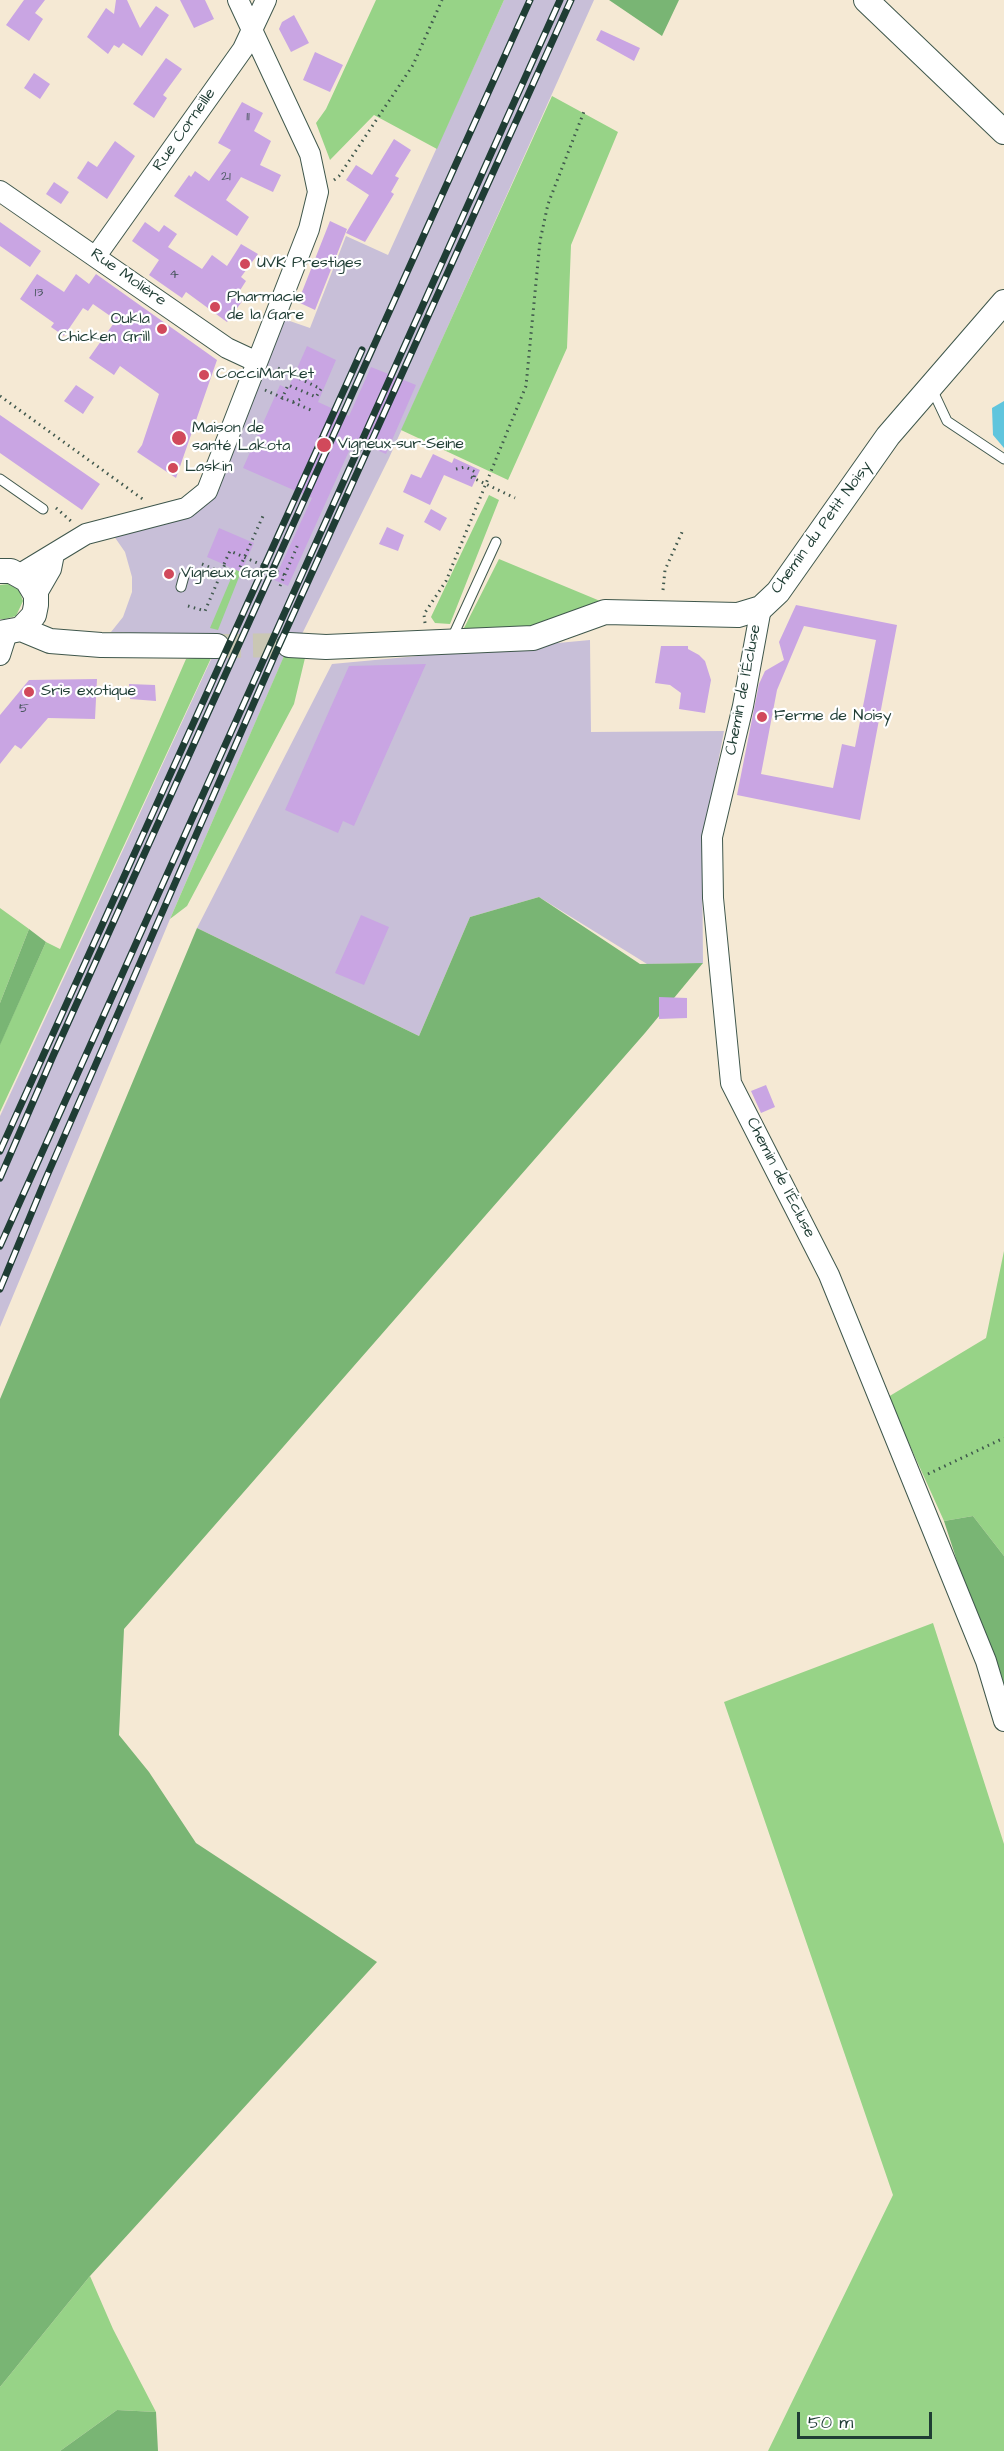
<!DOCTYPE html>
<meta charset="utf-8">
<style>
body{margin:0}
#map{position:relative;width:1004px;height:2451px;overflow:hidden;background:#f5e9d4;font-family:"Architects Daughter",sans-serif}
canvas{display:block}
.scale{position:absolute;left:797px;top:2412px;width:135px;height:27px;box-sizing:border-box;border:3px solid #1f3d34;border-top:0;padding-left:8px;font-size:18px;line-height:21px;white-space:nowrap;color:#1f3d34;-webkit-text-stroke:4px #fff;paint-order:stroke}
</style>
<div id="map">
<canvas width="1004" height="2451"></canvas>
<div class="scale">50 m</div>
</div>
<script>
const g = document.querySelector('canvas').getContext('2d');
g.lineJoin = 'round';
function fill(path, color) { g.fillStyle = color; g.fill(path, 'evenodd'); }
const poly = rows => new Path2D(rows.map(r => 'M' + r).join(''));
function stroke(path, color, width, dash) { g.strokeStyle = color; g.lineWidth = width; g.lineCap = dash ? 'butt' : 'round'; g.setLineDash(dash || []); g.stroke(path); }
function write(font, color, halo, rows, align = 'center') {
  g.font = font + ' "Architects Daughter",sans-serif'; g.lineWidth = 4.5; g.setLineDash([]); g.textBaseline = 'middle'; g.strokeStyle = halo; g.fillStyle = color; for (const [text, x, y, turn = 0] of rows) {
    g.save(); g.translate(x, y); g.rotate((+turn || 0) * Math.PI / 180); g.textAlign = isNaN(turn) ? turn : align; if (halo) g.strokeText(text, 0, 0); g.fillText(text, 0, 0); g.restore();
  }
}
const industrial = poly([
 [504,0,594,0,389,458,302,634,289,645,170,919,0,1327,0,1116,220,640,180,635,111,632,123,617,132,592,132,577,125,552,102,519,189,496,221,483,284,319,310,328,346,236,388,255],
 [590,640,591,732,724,731,702,847,703,963,647,964,539,897,470,917,419,1036,197,928,332,664]
]);
const green = poly([
 [376,0,504,0,437,149,374,115,330,160,316,123,326,109],
 [552,96,618,132,571,245,567,348,508,480,401,430],
 [489,495,499,500,450,624,435,623,431,617],
 [499,559,605,603,534,629,463,630],
 [235,569,241,572,218,630,210,628],
 [8,584,19,590,23,601,16,616,5,619,0,619,0,585],
 [212,656,0,1112,0,1044,46,942,60,949,186,659],
 [284,656,305,658,294,704,187,906,170,919],
 [0,908,29,929,0,1003],
 [1004,1251,1004,1556,973,1516,944,1521,888,1397,986,1338],
 [933,1623,1004,1844,1004,2451,768,2451,893,2195,724,1702],
 [90,2276,113,2329,156,2412,117,2410,60,2451,0,2451,0,2387]
]);
const forest = poly([
 [609,0,679,0,662,36],
 [539,897,640,964,703,963,645,1033,124,1629,119,1735,149,1772,196,1843,377,1962,90,2276,0,2387,0,1399,197,928,419,1036,470,917],
 [29,929,46,942,0,1045,0,1003],
 [973,1516,1004,1556,1004,1706,944,1521],
 [117,2410,156,2412,158,2451,60,2451]
]);
const water = poly([
 [1004,401,1004,448,993,435,992,408]
]);
const building = poly([
 [24,0,45,0,35,13,43,19,29,41,6,25],
 [116,0,127,0,140,28,156,6,169,15,142,56,123,43,119,48,114,45,108,54,87,37,106,8,114,14],
 [180,0,205,0,214,19,194,28],
 [294,15,309,43,291,52,279,29,282,22],
 [601,30,640,48,634,61,596,40],
 [315,52,343,65,330,92,303,80],
 [166,58,182,69,163,95,167,98,154,118,133,104],
 [34,73,50,84,40,99,24,88],
 [242,102,263,113,254,131,271,141,260,165,281,175,273,192,241,177,226,200,249,217,237,236,174,196,189,175,191,177,195,171,209,181,231,150,218,143],
 [394,139,411,150,395,176,399,178,391,192,394,194,365,242,346,233,369,195,346,180,356,165,372,175],
 [115,141,135,156,107,199,77,178,88,161,97,167],
 [54,182,69,192,61,204,46,194],
 [330,221,347,229,315,310,298,302],
 [0,222,41,251,30,267,0,246],
 [145,222,159,232,164,225,177,234,168,247,202,269,212,255,227,266,241,244,258,254,241,277,246,281,237,295,243,300,227,322,186,292,182,298,149,275,159,260,132,241],
 [37,274,64,292,76,274,89,284,96,274,217,360,176,478,137,452,142,445,159,394,120,366,114,375,89,358,116,320,93,304,88,311,83,308,64,336,51,327,54,323,20,299],
 [307,346,336,360,318,402,349,416,371,367,416,385,386,454,354,440,288,586,274,580,312,498,243,468,280,385,288,389],
 [76,385,94,397,83,414,64,401],
 [0,415,100,484,82,510,0,453],
 [433,454,452,463,454,458,480,470,472,487,444,475,430,505,403,492,411,474,421,478],
 [431,509,447,518,440,531,424,522],
 [387,527,404,535,398,551,379,544],
 [219,528,254,543,241,572,207,557],
 [796,605,897,625,860,820,737,795,759,684,765,671,784,660,779,642],
 [804,626,876,640,855,747,842,744,833,788,761,774,777,690],
 [661,646,688,646,688,649,699,655,705,661,711,680,705,713,679,709,681,693,670,685,655,683],
 [426,664,354,826,343,821,338,833,285,810,349,666],
 [97,679,95,719,48,718,21,749,15,745,0,764,0,715,29,680],
 [129,684,155,685,156,701,130,699],
 [361,915,389,927,364,985,335,973],
 [659,997,687,998,687,1018,659,1019],
 [766,1085,775,1107,761,1113,751,1091]
]);
const tertiaryTunnel = poly([
 [217,646,289,645]
]);
const path = poly([
 [334,180,339,176,413,65,442,0],
 [278,368,321,389,316,397,288,385,280,403],
 [265,390,313,411],
 [0,396,144,500],
 [293,402,301,399],
 [456,469,465,467,470,469,475,472,474,478],
 [471,477,515,498],
 [56,508,72,522],
 [202,564,221,572],
 [224,564,230,551,285,575],
 [240,567,263,516],
 [280,586,299,542],
 [663,590,665,570,683,530],
 [188,606,205,611,225,564],
 [425,623,424,614,446,581,526,386,540,241,548,204,585,109],
 [928,1474,1004,1438]
]);
const service = poly([
 [931,387,947,421,1004,459],
 [0,479,43,509],
 [181,587,184,576],
 [452,638,496,542]
]);
const minor = poly([
 [0,191,227,348,257,362],
 [96,256,243,49,266,0],
 [20,574,86,534,186,508,207,491,309,229,318,192,310,154,238,0],
 [36,595,51,569,54,554],
 [761,608,743,706,712,837,713,898,731,1083,829,1275,986,1661,1004,1721],
 [0,655,7,633]
]);
const tertiary = poly([
 [866,0,1004,132],
 [0,571,11,571,27,580,36,595,36,605,34,615,21,629,0,633],
 [21,629,50,641,101,645,217,646],
 [289,645,326,647,533,638,605,612,738,615,761,608,778,592,888,436,1004,302]
]);
const rail = poly([
 [0,1151,362,350],
 [0,1178,53,1056,530,0],
 [0,1246,560,0],
 [0,1289,46,1178,277,650,571,0]
]);
const markers = [
 [245,264,6,"#d1495b"],
 [215,307,6,"#d1495b"],
 [162,329,6,"#d1495b"],
 [204,375,6,"#d1495b"],
 [179,438,8,"#d1495b"],
 [324,445,8,"#d1495b"],
 [173,468,6,"#d1495b"],
 [169,574,6,"#d1495b"],
 [29,692,6,"#d1495b"],
 [762,717,6,"#d1495b"]
];
const numberNames = [
 ["11",248,117],
 ["21",226,177],
 ["4",174,275],
 ["13",39,293],
 ["5",24,709]
];
const streetNames = [
 ["Rue Corneille",185,130,-55],
 ["Rue Molière",128,278,35],
 ["Chemin du Petit Noisy",822,528,-54],
 ["Chemin de l'Écluse",744,690,-79],
 ["Chemin de l'Écluse",780,1178,63]
];
const poiNames = [
 ["UVK Prestiges",257,264],
 ["Pharmacie",227,298],
 ["de la Gare",227,316],
 ["Oukla",150,320,"right"],
 ["Chicken Grill",150,338,"right"],
 ["CocciMarket",216,375],
 ["Maison de",192,429],
 ["santé Lakota",192,447],
 ["Vigneux-sur-Seine",338,445],
 ["Laskin",185,468],
 ["Vigneux Gare",181,574],
 ["Sris exotique",41,692],
 ["Ferme de Noisy",774,717]
];
fill(industrial, '#c8bfd8');
fill(green, '#97d387');
fill(forest, '#79b574');
fill(water, '#60c5dd');
fill(building, '#c9a5e3');
stroke(tertiaryTunnel, '#cac7b4', 24, [24, 12]);
stroke(service, '#3f574c', 11);
stroke(minor, '#3f574c', 22);
stroke(tertiary, '#3f574c', 26);
stroke(path, '#3f574c', 3, [1.5, 4.5]);
stroke(service, '#fff', 9);
stroke(minor, '#fff', 20);
stroke(tertiary, '#fff', 24);
stroke(rail, '#1f3d34', 7);
stroke(rail, '#fff', 4.5, [14]);
for (const [x, y, r, color] of markers) { const dot = new Path2D(); dot.arc(x, y, r, 0, 2 * Math.PI); g.fillStyle = color; g.fill(dot); stroke(dot, '#fff', 2); }
write('14px', '#4a5760', null, numberNames);
write('16px', '#1f3d34', '#fff', streetNames);
write('16px', '#1f3d34', '#fff', poiNames, 'left');
</script>
